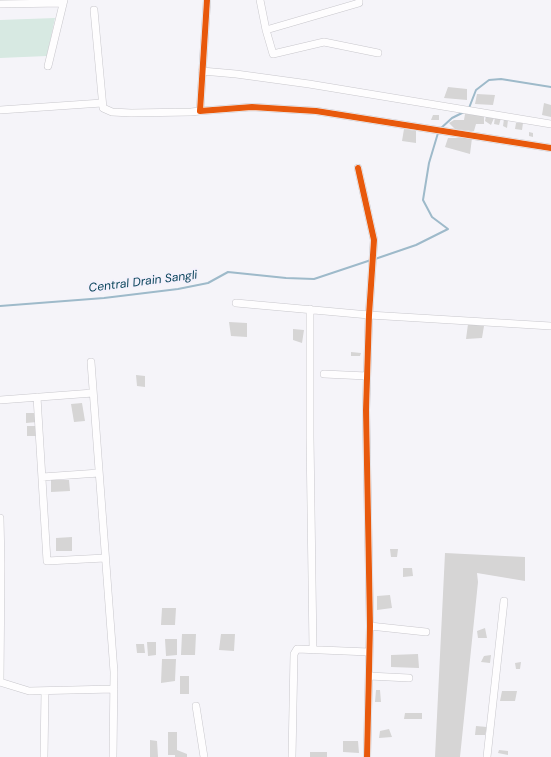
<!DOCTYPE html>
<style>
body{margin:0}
canvas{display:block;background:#f5f4f9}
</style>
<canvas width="551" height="757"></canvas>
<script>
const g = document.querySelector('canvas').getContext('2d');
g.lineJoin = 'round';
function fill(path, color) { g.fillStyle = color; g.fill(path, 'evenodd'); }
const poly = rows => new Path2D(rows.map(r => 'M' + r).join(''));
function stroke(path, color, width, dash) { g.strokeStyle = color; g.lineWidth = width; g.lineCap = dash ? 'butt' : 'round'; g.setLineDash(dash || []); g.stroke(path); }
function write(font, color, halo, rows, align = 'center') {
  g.font = font + ' "DM Sans",sans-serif'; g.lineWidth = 3.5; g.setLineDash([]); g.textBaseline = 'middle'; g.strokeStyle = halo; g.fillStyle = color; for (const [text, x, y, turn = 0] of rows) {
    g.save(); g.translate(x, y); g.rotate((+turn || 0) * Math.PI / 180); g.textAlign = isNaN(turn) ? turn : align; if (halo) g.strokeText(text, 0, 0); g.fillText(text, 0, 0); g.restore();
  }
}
const green = poly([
 [55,18,47,56,0,58,0,20]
]);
const stream = poly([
 [469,108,476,90,489,80,501,79,551,87],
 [440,129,452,118,464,112],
 [375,259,416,245,448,229,432,217,423,200,429,163,438,133],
 [0,306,104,298,178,289,208,283,228,272,286,278,314,279,371,260]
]);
const building = poly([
 [448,87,467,89,467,100,444,98],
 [477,94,495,95,493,105,475,104],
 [544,103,551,105,551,117,542,115],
 [465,114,484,115,484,124,476,124,474,131,471,131,455,129,449,123,454,120,464,120],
 [433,115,439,115,439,120,431,120],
 [486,116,494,118,491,125,485,121],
 [495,117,501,118,499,125,494,124],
 [504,119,508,120,507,128,503,126],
 [516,123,523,123,522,130,515,129],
 [404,129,416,131,416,143,402,141],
 [529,132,533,133,533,137,529,136],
 [448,138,472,138,470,154,445,147],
 [229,322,247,323,247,337,231,336],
 [468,324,484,326,482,338,466,339],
 [293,329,304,330,302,343,293,340],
 [351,352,361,353,360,356,351,356],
 [136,375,145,376,145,387,137,386],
 [82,403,85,421,74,422,71,404],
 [26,413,36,413,37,422,26,423],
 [27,426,36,426,36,436,27,436],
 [51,480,69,480,70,491,51,492],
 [72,537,72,551,56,551,56,538],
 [390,549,398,549,397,557,391,557],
 [445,553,525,557,525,581,477,573,478,582,460,757,435,757],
 [403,568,412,568,413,576,403,577],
 [390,595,392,608,377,610,377,596],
 [162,608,176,608,175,625,161,625],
 [485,628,487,638,478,638,477,631],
 [182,634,196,634,195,655,181,655],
 [221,634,235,634,234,651,219,650],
 [165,639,177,639,177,655,166,656],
 [147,642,156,642,156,655,148,656],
 [136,644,144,644,145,653,137,653],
 [418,654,419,668,391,667,391,655],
 [491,655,490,663,481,662,484,656],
 [162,659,176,659,175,681,161,683],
 [521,662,520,669,516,669,515,663],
 [180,676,189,676,189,694,180,694],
 [376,690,380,690,381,702,375,702],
 [502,691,517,691,515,701,500,701],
 [405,713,422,713,422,719,404,719],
 [476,726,487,727,485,735,475,735],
 [389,729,392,737,379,738,380,731],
 [168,732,177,732,177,750,187,754,187,757,175,757,175,755,168,755],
 [150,740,157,741,158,757,150,757],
 [343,741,358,741,359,753,343,752],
 [499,750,508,751,508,755,498,753],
 [310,752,327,752,327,757,310,757]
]);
const minor = poly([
 [207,0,200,111,252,107,316,111,551,148],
 [260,0,266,30,359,3,359,0],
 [0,4,63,3],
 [94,10,103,108,112,112,131,113,191,112,200,111],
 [266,30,273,54,324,42,378,53],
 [48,66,64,0],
 [202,71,236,74,309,84,551,124],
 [0,110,102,103],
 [358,168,374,240,369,315,366,410,370,626,367,757],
 [236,303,369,315,551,326],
 [310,309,310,437,313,650],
 [91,362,114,672,113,757],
 [324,374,367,376],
 [37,397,47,561,105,558],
 [0,400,93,393],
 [42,477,99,473],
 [0,518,1,564,0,682],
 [370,626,426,632],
 [369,676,409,678],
 [0,682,29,691,114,689],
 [196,706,204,757],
 [44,757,45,691],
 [292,757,294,654,297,649,369,652],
 [487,757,504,601]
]);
const cycleway = poly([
 [207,0,200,111,252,107,316,111,551,148],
 [358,168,374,240,369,315,366,410,370,626,367,757]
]);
const waterNames = [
 ["Central Drain Sangli",143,282,-7]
];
fill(green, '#d7e9e2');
stroke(stream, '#9ebaca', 2);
fill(building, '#d6d5d5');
stroke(minor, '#c8c7cc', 8);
stroke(minor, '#fefdfe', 7);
stroke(cycleway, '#e8590c', 6);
write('italic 12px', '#09435a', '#f4f1fc', waterNames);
</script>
